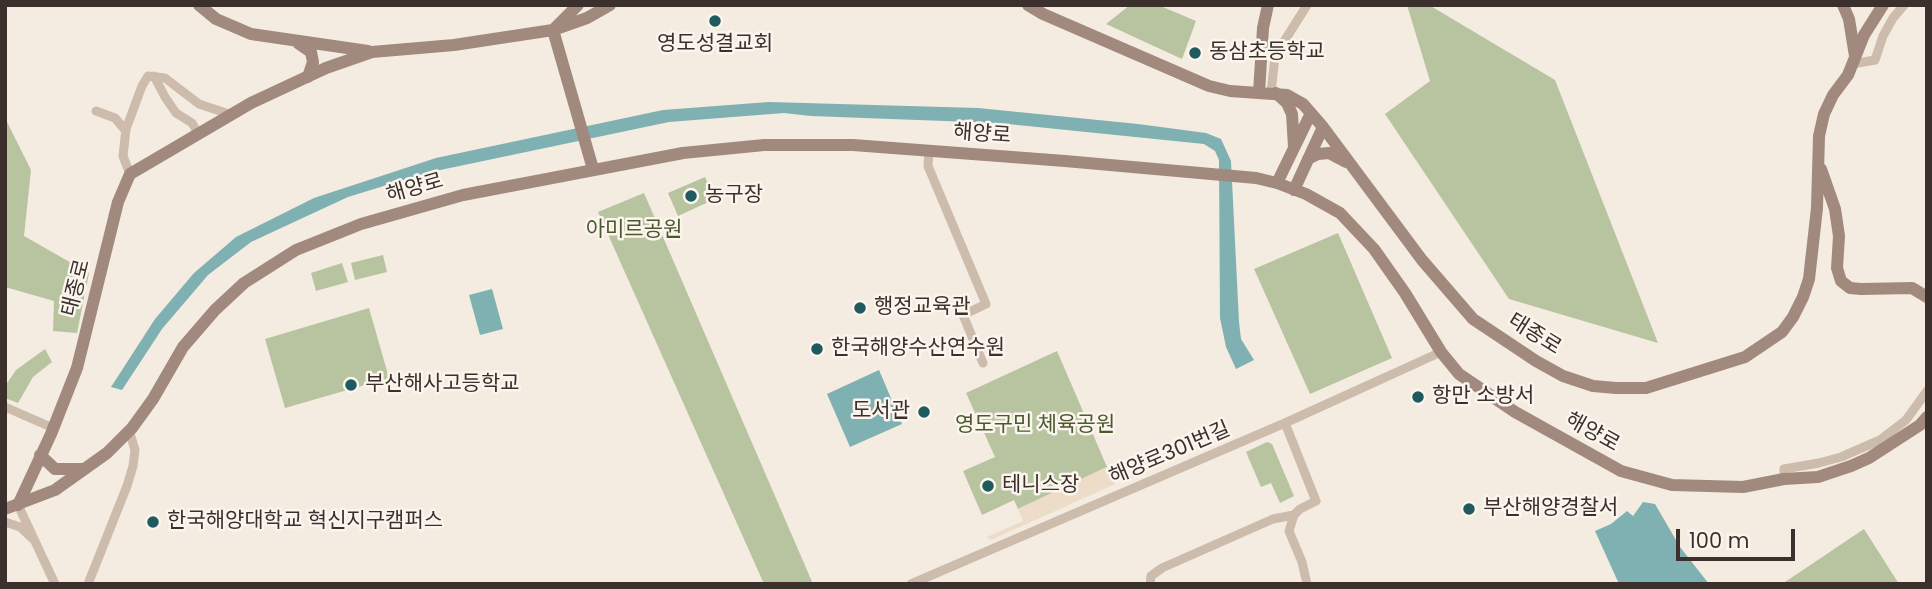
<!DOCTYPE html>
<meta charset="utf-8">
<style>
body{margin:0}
#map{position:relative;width:1932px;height:589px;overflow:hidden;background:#f4ebe1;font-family:Poppins,sans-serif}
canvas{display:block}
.frame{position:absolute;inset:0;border:7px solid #3b302b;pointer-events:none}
.scale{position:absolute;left:1676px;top:529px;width:119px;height:32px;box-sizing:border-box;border:4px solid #3b302b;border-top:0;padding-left:9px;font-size:21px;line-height:24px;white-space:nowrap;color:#3b302b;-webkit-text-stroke:5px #fbf5ee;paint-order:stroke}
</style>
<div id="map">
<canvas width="1932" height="589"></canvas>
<div class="frame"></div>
<div class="scale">100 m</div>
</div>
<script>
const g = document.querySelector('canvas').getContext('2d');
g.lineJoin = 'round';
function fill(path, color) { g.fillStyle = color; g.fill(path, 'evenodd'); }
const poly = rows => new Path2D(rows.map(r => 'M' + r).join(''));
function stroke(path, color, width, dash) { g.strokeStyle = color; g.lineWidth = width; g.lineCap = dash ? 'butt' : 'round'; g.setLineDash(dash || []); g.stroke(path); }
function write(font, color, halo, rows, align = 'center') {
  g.font = font + ' Poppins,"Noto Sans KR",sans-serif'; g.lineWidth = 5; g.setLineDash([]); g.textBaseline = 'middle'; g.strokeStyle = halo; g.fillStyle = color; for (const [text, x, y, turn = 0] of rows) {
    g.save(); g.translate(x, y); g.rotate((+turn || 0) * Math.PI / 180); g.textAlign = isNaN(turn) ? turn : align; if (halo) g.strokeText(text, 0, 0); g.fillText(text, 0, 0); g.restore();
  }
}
const green = poly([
 [1130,5,1158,5,1196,21,1182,59,1106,24],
 [1407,5,1429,5,1555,80,1658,343,1509,299,1385,114,1430,81],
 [5,118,31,170,24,236,89,273,77,333,53,331,54,301,5,287],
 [705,177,715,199,678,216,668,193],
 [644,193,813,584,764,584,598,212],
 [1338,233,1392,358,1310,394,1254,269],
 [383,255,387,272,355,280,351,263],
 [342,263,348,282,316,291,311,273],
 [369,308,389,378,285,408,265,339],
 [45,349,52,362,33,377,18,403,5,398,5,386,16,370],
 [1057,351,1107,467,1018,509,1014,500,982,515,963,471,995,457,966,393],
 [1267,442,1272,444,1294,496,1280,503,1271,483,1261,487,1246,452],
 [1864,529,1899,584,1782,584]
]);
const plaza = poly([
 [1107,467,1115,484,991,540,987,537,1023,521,1018,509]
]);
const water = poly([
 [769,102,978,108,1138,124,1206,133,1221,139,1231,161,1239,322,1241,339,1254,360,1236,369,1226,347,1220,318,1219,160,1215,151,1204,144,998,123,811,116,784,113,669,122,426,173,348,197,251,242,208,275,162,329,122,390,111,387,155,319,194,273,236,237,314,198,436,158,663,110],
 [492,289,503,329,480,335,469,295],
 [879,370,902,424,850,447,827,394],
 [1643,502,1655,504,1680,547,1709,584,1619,584,1595,531,1611,524,1627,511,1633,516]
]);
const street = poly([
 [1852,64,1875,60,1883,36,1893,18,1904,5],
 [154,76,165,97,176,113,192,123,198,133],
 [1271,93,1275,56,1307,5],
 [96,111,115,118,126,131],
 [929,151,928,166,986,304,963,315,983,363],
 [130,174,123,156,126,129,142,86,148,76,165,78,199,104,229,114],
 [5,407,53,428],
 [1285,423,1316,501,1300,509,1294,515],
 [1784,479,1784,469,1819,463,1841,457,1880,440,1906,420,1927,391],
 [18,505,55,584],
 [5,522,20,527,33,539],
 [88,584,127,486,133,466,135,450,129,430],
 [911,584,1285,423,1441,352],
 [1150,584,1151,576,1162,568,1273,519,1294,515,1289,531,1302,562,1307,584]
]);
const secondary = poly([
 [199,5,216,19,251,34,368,51],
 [578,5,553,30,593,169],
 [1028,5,1043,14,1209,86,1230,91,1287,95,1303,104,1323,127,1422,260,1473,319,1536,361,1563,376,1593,386,1616,388,1646,388,1745,357,1782,332,1793,317,1803,297,1809,279,1817,208,1819,136,1824,114,1833,95,1848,75,1864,35,1883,5],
 [1843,5,1849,19,1855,56],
 [298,43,311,52,313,62,308,77],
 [1259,93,1263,28,1268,5],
 [1276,93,1287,103,1292,114,1294,147],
 [1308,159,1318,154,1329,153,1346,162],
 [1821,169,1835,209,1839,236,1837,268,1841,281,1850,288,1861,289,1912,288,1927,297],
 [1277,183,1311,113],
 [1294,190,1323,127],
 [40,455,55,469,85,469],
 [18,505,51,434,77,368,118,202,130,174,251,103,326,68,372,52,454,45,553,30,587,18,610,5],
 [5,509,55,490,107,453,132,428,153,399,183,347,215,310,244,283,296,250,361,224,463,195,683,153,764,145,853,145,1065,161,1256,178,1277,183,1306,194,1340,213,1374,249,1405,293,1441,352,1459,374,1515,412,1621,471,1672,485,1743,487,1784,479,1818,477,1851,466,1869,458,1920,425,1927,417]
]);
const markers = [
 [715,21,7,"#1f5a5e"],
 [1195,53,7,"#1f5a5e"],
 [691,196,7,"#1f5a5e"],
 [860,308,7,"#1f5a5e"],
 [817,349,7,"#1f5a5e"],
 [351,385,7,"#1f5a5e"],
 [1418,397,7,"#1f5a5e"],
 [924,412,7,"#1f5a5e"],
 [988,486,7,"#1f5a5e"],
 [1469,509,7,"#1f5a5e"],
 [153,522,7,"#1f5a5e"]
];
const poiNames = [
 ["영도성결교회",715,45,"center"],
 ["동삼초등학교",1209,53],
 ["농구장",705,196],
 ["행정교육관",874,308],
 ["한국해양수산연수원",831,349],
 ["부산해사고등학교",365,385],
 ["항만 소방서",1432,397],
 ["도서관",910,412,"right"],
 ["테니스장",1002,486],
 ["부산해양경찰서",1483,509],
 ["한국해양대학교 혁신지구캠퍼스",167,522]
];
const streetNames = [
 ["해양로",982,135,4],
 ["해양로",415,189,-16],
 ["태종로",77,288,-76],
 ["태종로",1534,335,32],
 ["해양로",1592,433,29],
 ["해양로301번길",1170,454,-23]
];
const parkNames = [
 ["아미르공원",634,231],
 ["영도구민 체육공원",1035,426]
];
fill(green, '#b8c4a0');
fill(plaza, '#ecdcc8');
fill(water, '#7fb0b2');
stroke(street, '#cdbbac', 9);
stroke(secondary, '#a18a7d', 12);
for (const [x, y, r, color] of markers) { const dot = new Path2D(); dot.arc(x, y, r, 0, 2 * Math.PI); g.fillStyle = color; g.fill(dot); stroke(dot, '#fbf5ee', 2.5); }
write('21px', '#3b302b', '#fbf5ee', poiNames, 'left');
write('21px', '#3b302b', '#fbf5ee', streetNames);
write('21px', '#4a5a2e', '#fbf5ee', parkNames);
</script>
